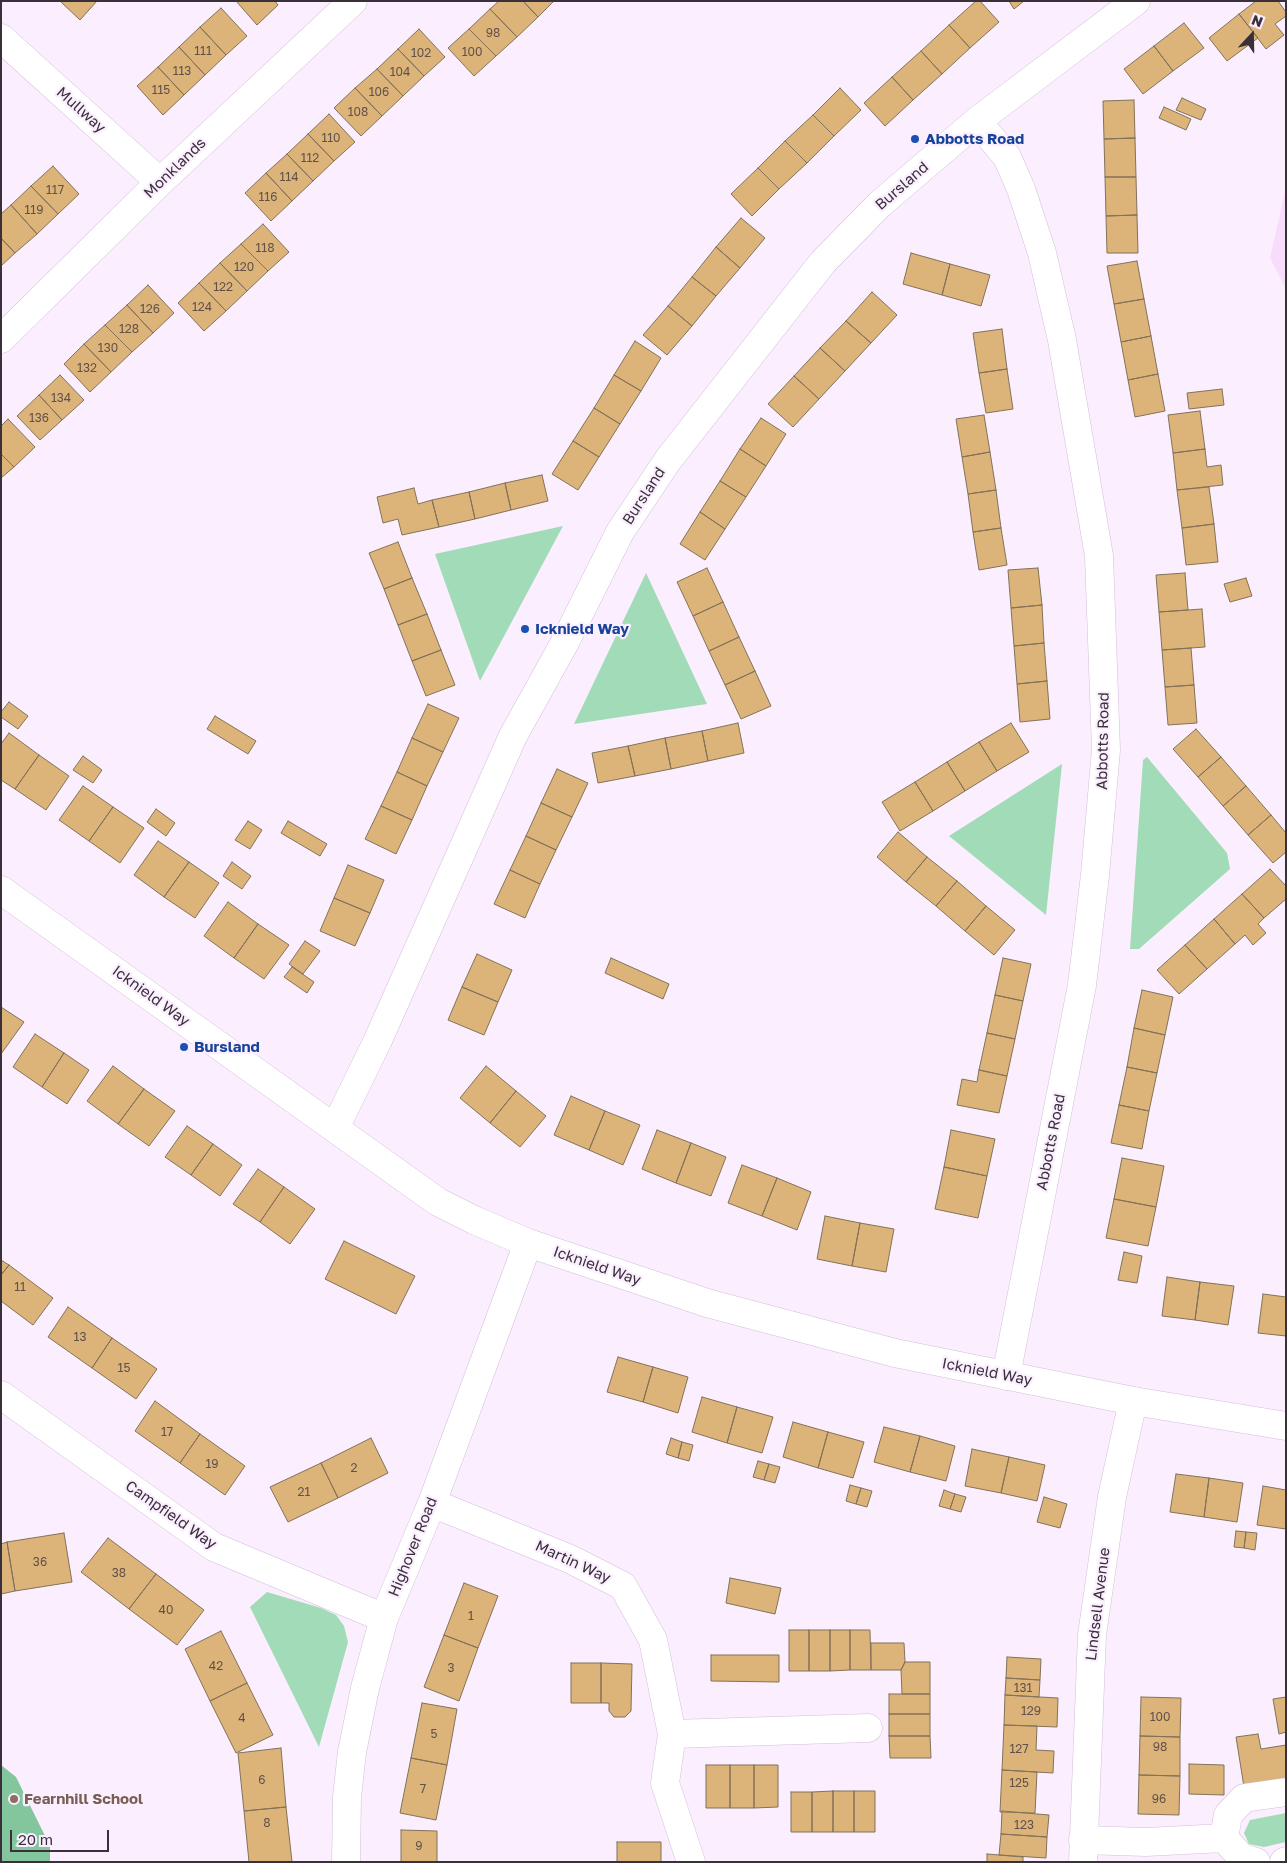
<!DOCTYPE html>
<style>
body{margin:0}
#map{position:relative;width:1287px;height:1863px;overflow:hidden;background:#fbeefe;font-family:"Golos Text",sans-serif}
canvas{display:block}
.frame{position:absolute;inset:0;border:2px solid #39303a;pointer-events:none}
.north{position:absolute;left:1227px;top:10px;width:50px;height:50px;-webkit-text-stroke:4px #fbeefe;paint-order:stroke;rotate:21deg;font-size:14px;font-weight:700;line-height:20px;text-align:center;color:#39303a}
.north::after{content:'';display:block;margin:auto;width:18px;height:22px;background:#39303a;clip-path:polygon(50% 0,100% 100%,50% 72%,0 100%)}
.scale{position:absolute;left:10px;top:1830px;width:99px;height:22px;box-sizing:border-box;border:2px solid #39303a;border-top:0;padding-left:6px;font-size:15px;line-height:18px;white-space:nowrap;color:#39303a;-webkit-text-stroke:4px #fbeefe;paint-order:stroke}
</style>
<div id="map">
<canvas width="1287" height="1863"></canvas>
<div class="frame"></div>
<div class="north">N</div>
<div class="scale">20 m</div>
</div>
<script>
const g = document.querySelector('canvas').getContext('2d');
g.lineJoin = 'round';
function fill(path, color) { g.fillStyle = color; g.fill(path, 'evenodd'); }
const poly = rows => new Path2D(rows.map(r => 'M' + r).join(''));
function stroke(path, color, width, dash) { g.strokeStyle = color; g.lineWidth = width; g.lineCap = dash ? 'butt' : 'round'; g.setLineDash(dash || []); g.stroke(path); }
function write(font, color, halo, rows, align = 'center') {
  g.font = font + ' "Golos Text",sans-serif'; g.lineWidth = 4.5; g.setLineDash([]); g.textBaseline = 'middle'; g.strokeStyle = halo; g.fillStyle = color; for (const [text, x, y, turn = 0] of rows) {
    g.save(); g.translate(x, y); g.rotate((+turn || 0) * Math.PI / 180); g.textAlign = isNaN(turn) ? turn : align; if (halo) g.strokeText(text, 0, 0); g.fillText(text, 0, 0); g.restore();
  }
}
const built = poly([
 [1286,188,1286,289,1270,258]
]);
const green = poly([
 [563,526,480,681,435,554],
 [646,573,707,704,574,724],
 [1147,757,1227,853,1230,869,1139,949,1130,949,1143,760],
 [1062,764,1046,915,949,836],
 [267,1592,321,1608,336,1615,344,1626,348,1642,319,1747,250,1607],
 [1286,1813,1286,1842,1264,1847,1249,1844,1244,1833,1250,1820]
]);
const forest = poly([
 [1,1765,16,1777,50,1846,50,1862,1,1862]
]);
const building = poly([
 [60,1,97,1,80,20,60,1],
 [236,1,275,1,278,5,257,25,236,1],
 [499,1,523,1,538,17,517,37,490,9,499,1],
 [523,1,554,1,538,17,523,1],
 [976,1,980,1,999,22,970,48,949,25,976,1],
 [1009,1,1024,1,1014,9,1009,1],
 [1256,1,1278,1,1286,12,1286,16,1275,24,1284,35,1266,49,1239,14,1256,1],
 [221,8,247,36,226,55,200,27,221,8],
 [490,9,517,37,496,56,469,29,490,9],
 [1239,14,1258,38,1227,61,1209,38,1239,14],
 [1184,23,1204,48,1173,71,1154,46,1184,23],
 [949,25,970,48,942,74,921,51,949,25],
 [200,27,226,55,205,75,179,47,200,27],
 [419,29,445,57,424,76,398,49,419,29],
 [469,29,496,56,474,76,448,48,469,29],
 [1154,46,1173,71,1143,94,1124,69,1154,46],
 [179,47,205,75,184,95,158,67,179,47],
 [398,49,424,76,403,96,377,69,398,49],
 [921,51,942,74,913,100,892,77,921,51],
 [158,67,184,95,163,115,137,86,158,67],
 [377,69,403,96,382,116,355,88,377,69],
 [892,77,913,100,885,126,864,103,892,77],
 [355,88,382,116,361,136,334,108,355,88],
 [840,88,861,110,834,136,813,115,840,88],
 [1182,98,1206,109,1201,120,1176,110,1182,98],
 [1134,100,1135,138,1104,139,1103,101,1134,100],
 [1164,107,1191,119,1186,130,1159,118,1164,107],
 [329,114,355,142,334,161,308,134,329,114],
 [813,115,834,136,807,163,785,141,813,115],
 [308,134,334,161,313,181,287,154,308,134],
 [1135,138,1136,177,1105,177,1104,139,1135,138],
 [785,141,807,163,779,189,758,168,785,141],
 [287,154,313,181,292,201,266,173,287,154],
 [53,166,79,194,58,214,31,186,53,166],
 [758,168,779,189,752,216,731,194,758,168],
 [266,173,292,201,271,221,245,193,266,173],
 [1105,177,1136,177,1137,215,1106,216,1105,177],
 [31,186,58,214,37,234,11,205,31,186],
 [11,205,37,234,15,253,1,238,1,214,11,205],
 [1137,215,1138,253,1107,253,1106,216,1137,215],
 [741,218,765,238,740,268,716,247,741,218],
 [263,224,289,252,268,271,241,244,263,224],
 [1,238,15,253,1,266,1,238],
 [241,244,268,271,247,291,220,263,241,244],
 [716,247,740,268,716,296,692,277,716,247],
 [911,253,950,264,942,295,903,284,911,253],
 [1137,261,1144,299,1114,304,1107,266,1137,261],
 [220,263,247,291,226,311,199,283,220,263],
 [950,264,990,275,981,306,942,295,950,264],
 [692,277,716,296,692,326,668,306,692,277],
 [199,283,226,311,204,331,178,303,199,283],
 [148,285,174,313,153,333,127,305,148,285],
 [872,292,897,315,871,343,846,321,872,292],
 [1144,299,1151,336,1121,342,1114,304,1144,299],
 [127,305,153,333,132,352,105,325,127,305],
 [668,306,692,326,667,355,643,335,668,306],
 [846,321,871,343,845,371,820,348,846,321],
 [105,325,132,352,111,372,84,344,105,325],
 [1002,329,1007,369,979,373,973,333,1002,329],
 [1151,336,1158,374,1128,380,1121,342,1151,336],
 [635,341,661,358,641,391,614,375,635,341],
 [84,344,111,372,90,392,64,364,84,344],
 [820,348,845,371,819,399,794,376,820,348],
 [1007,369,1013,409,986,413,979,373,1007,369],
 [1158,374,1165,411,1135,417,1128,380,1158,374],
 [60,375,84,400,62,420,39,395,60,375],
 [614,375,641,391,620,424,594,408,614,375],
 [794,376,819,399,793,427,768,404,794,376],
 [1222,389,1224,405,1189,409,1187,393,1222,389],
 [39,395,62,420,40,440,17,416,39,395],
 [594,408,620,424,599,457,573,441,594,408],
 [1200,411,1205,449,1173,453,1168,415,1200,411],
 [984,415,990,452,962,457,956,419,984,415],
 [761,418,786,434,766,466,740,449,761,418],
 [8,419,35,447,14,467,1,454,1,426,8,419],
 [573,441,599,457,578,490,552,474,573,441],
 [740,449,766,466,746,497,720,481,740,449],
 [1205,449,1207,467,1221,465,1223,485,1177,490,1173,453,1205,449],
 [990,452,996,490,968,494,962,457,990,452],
 [1,454,14,467,1,478,1,454],
 [542,475,548,501,511,510,505,483,542,475],
 [720,481,746,497,725,529,700,512,720,481],
 [505,483,511,510,475,519,469,492,505,483],
 [1209,487,1214,524,1182,528,1177,490,1209,487],
 [414,488,418,504,432,500,439,527,402,535,398,519,383,523,377,497,414,488],
 [996,490,1001,528,973,532,968,494,996,490],
 [469,492,475,519,439,527,432,500,469,492],
 [700,512,725,529,705,560,680,544,700,512],
 [1214,524,1218,562,1186,565,1182,528,1214,524],
 [1001,528,1007,565,979,570,973,532,1001,528],
 [398,542,412,578,384,589,369,553,398,542],
 [707,568,723,602,693,616,677,582,707,568],
 [1038,568,1042,605,1011,608,1008,570,1038,568],
 [1185,573,1188,610,1159,612,1156,575,1185,573],
 [412,578,427,614,398,625,384,589,412,578],
 [1246,578,1252,596,1230,602,1224,584,1246,578],
 [723,602,739,637,709,651,693,616,723,602],
 [1042,605,1044,643,1014,646,1011,608,1042,605],
 [1202,609,1205,647,1162,650,1159,612,1202,609],
 [427,614,441,650,412,661,398,625,427,614],
 [739,637,755,671,725,685,709,651,739,637],
 [1044,643,1047,681,1017,684,1014,646,1044,643],
 [1191,648,1194,685,1165,687,1162,650,1191,648],
 [441,650,455,685,426,696,412,661,441,650],
 [755,671,771,706,741,719,725,685,755,671],
 [1047,681,1050,719,1020,722,1017,684,1047,681],
 [1194,685,1197,723,1168,725,1165,687,1194,685],
 [9,702,28,716,18,729,1,717,1,712,9,702],
 [428,704,459,718,443,752,412,738,428,704],
 [215,716,256,741,248,754,207,729,215,716],
 [738,723,744,753,708,761,702,731,738,723],
 [1011,723,1029,752,997,771,979,742,1011,723],
 [1196,729,1221,757,1198,777,1173,749,1196,729],
 [702,731,708,761,671,769,665,738,702,731],
 [9,733,39,755,15,789,1,780,1,744,9,733],
 [412,738,443,752,427,786,397,772,412,738],
 [665,738,671,769,635,776,628,746,665,738],
 [979,742,997,771,965,791,947,762,979,742],
 [628,746,635,776,598,783,592,753,628,746],
 [39,755,69,776,46,810,15,789,39,755],
 [83,756,102,770,93,783,73,770,83,756],
 [1221,757,1246,786,1223,806,1198,777,1221,757],
 [947,762,965,791,933,811,915,782,947,762],
 [557,769,588,783,572,817,541,803,557,769],
 [397,772,427,786,412,820,381,806,397,772],
 [915,782,933,811,900,831,882,802,915,782],
 [83,786,113,807,89,841,59,820,83,786],
 [1246,786,1271,815,1248,835,1223,806,1246,786],
 [541,803,572,817,556,850,526,836,541,803],
 [381,806,412,820,396,854,365,839,381,806],
 [113,807,144,828,120,863,89,841,113,807],
 [156,809,175,823,166,836,147,822,156,809],
 [1271,815,1286,833,1286,852,1273,863,1248,835,1271,815],
 [248,821,262,830,250,849,235,840,248,821],
 [288,821,327,844,320,856,281,833,288,821],
 [898,832,927,857,906,882,877,857,898,832],
 [526,836,556,850,540,884,510,870,526,836],
 [158,841,189,862,164,897,134,875,158,841],
 [927,857,957,881,936,906,906,882,927,857],
 [189,862,219,883,195,918,164,897,189,862],
 [232,862,251,876,242,889,223,876,232,862],
 [348,865,384,880,370,913,334,898,348,865],
 [1270,869,1286,886,1286,899,1264,918,1242,894,1270,869],
 [510,870,540,884,525,918,494,904,510,870],
 [957,881,986,906,965,931,936,906,957,881],
 [1242,894,1264,918,1258,924,1266,933,1253,945,1245,935,1235,944,1214,919,1242,894],
 [334,898,370,913,355,946,320,931,334,898],
 [228,902,258,924,234,958,204,936,228,902],
 [986,906,1015,930,994,955,965,931,986,906],
 [1214,919,1235,944,1207,969,1185,945,1214,919],
 [258,924,289,945,264,979,234,958,258,924],
 [305,941,320,951,303,974,289,964,305,941],
 [1185,945,1207,969,1179,994,1157,970,1185,945],
 [477,954,512,970,498,1002,462,987,477,954],
 [611,958,669,984,663,999,605,973,611,958],
 [1003,958,1031,964,1023,1001,995,995,1003,958],
 [292,967,314,982,307,993,284,977,292,967],
 [462,987,498,1002,484,1035,448,1020,462,987],
 [1142,990,1173,997,1165,1035,1134,1028,1142,990],
 [995,995,1023,1001,1015,1039,987,1033,995,995],
 [1,1007,24,1022,1,1054,1,1007],
 [1134,1028,1165,1035,1157,1073,1127,1067,1134,1028],
 [987,1033,1015,1039,1007,1076,979,1070,987,1033],
 [35,1034,64,1053,42,1087,13,1067,35,1034],
 [64,1053,89,1070,67,1104,42,1087,64,1053],
 [113,1066,144,1089,118,1124,87,1101,113,1066],
 [486,1066,516,1091,490,1123,460,1098,486,1066],
 [1127,1067,1157,1073,1149,1111,1119,1105,1127,1067],
 [979,1070,1007,1076,999,1113,957,1105,962,1079,977,1082,979,1070],
 [144,1089,175,1111,149,1146,118,1124,144,1089],
 [516,1091,546,1116,520,1147,490,1123,516,1091],
 [571,1096,605,1111,589,1150,554,1135,571,1096],
 [1119,1105,1149,1111,1142,1149,1111,1143,1119,1105],
 [605,1111,640,1125,623,1165,589,1150,605,1111],
 [187,1126,213,1144,191,1175,165,1157,187,1126],
 [657,1130,691,1143,676,1183,642,1169,657,1130],
 [951,1130,995,1139,987,1176,944,1167,951,1130],
 [691,1143,726,1157,711,1196,676,1183,691,1143],
 [213,1144,242,1165,220,1196,191,1175,213,1144],
 [1122,1158,1164,1166,1156,1207,1114,1199,1122,1158],
 [742,1165,777,1178,762,1216,728,1203,742,1165],
 [944,1167,987,1176,978,1218,935,1209,944,1167],
 [258,1169,284,1187,260,1222,233,1204,258,1169],
 [777,1178,811,1192,797,1230,762,1216,777,1178],
 [284,1187,315,1209,290,1244,260,1222,284,1187],
 [1114,1199,1156,1207,1148,1246,1106,1238,1114,1199],
 [825,1216,860,1223,852,1266,817,1259,825,1216],
 [860,1223,894,1229,886,1272,852,1266,860,1223],
 [344,1241,415,1276,396,1314,325,1279,344,1241],
 [1124,1252,1142,1256,1137,1283,1118,1280,1124,1252],
 [1,1260,9,1265,1,1275,1,1260],
 [9,1265,53,1298,33,1325,1,1301,1,1275,9,1265],
 [1167,1277,1200,1282,1195,1320,1162,1316,1167,1277],
 [1200,1282,1234,1286,1228,1325,1195,1320,1200,1282],
 [1263,1294,1286,1297,1286,1336,1258,1333,1263,1294],
 [68,1307,112,1338,92,1368,48,1337,68,1307],
 [112,1338,157,1369,136,1399,92,1368,112,1338],
 [618,1357,653,1367,643,1402,607,1392,618,1357],
 [653,1367,688,1377,678,1413,643,1402,653,1367],
 [702,1397,737,1407,727,1443,692,1432,702,1397],
 [155,1401,200,1434,180,1463,135,1431,155,1401],
 [737,1407,773,1417,762,1453,727,1443,737,1407],
 [793,1422,828,1432,818,1468,783,1457,793,1422],
 [884,1427,920,1436,910,1472,874,1462,884,1427],
 [828,1432,864,1442,853,1478,818,1468,828,1432],
 [200,1434,245,1466,225,1495,180,1463,200,1434],
 [920,1436,955,1446,946,1481,910,1472,920,1436],
 [371,1438,388,1473,338,1498,321,1463,371,1438],
 [671,1438,682,1442,678,1458,666,1454,671,1438],
 [682,1442,693,1445,689,1461,678,1458,682,1442],
 [972,1449,1009,1457,1001,1493,965,1486,972,1449],
 [1009,1457,1045,1465,1037,1501,1001,1493,1009,1457],
 [758,1461,769,1464,764,1480,753,1477,758,1461],
 [321,1463,338,1498,288,1522,270,1487,321,1463],
 [769,1464,780,1467,775,1483,764,1480,769,1464],
 [1176,1474,1209,1478,1204,1517,1170,1512,1176,1474],
 [1209,1478,1243,1483,1237,1522,1204,1517,1209,1478],
 [850,1485,861,1488,856,1504,846,1501,850,1485],
 [1263,1486,1286,1490,1286,1529,1257,1525,1263,1486],
 [861,1488,872,1491,867,1507,856,1504,861,1488],
 [944,1490,955,1494,950,1509,939,1506,944,1490],
 [955,1494,966,1497,961,1512,950,1509,955,1494],
 [1044,1497,1067,1504,1060,1528,1037,1522,1044,1497],
 [1236,1531,1246,1532,1244,1548,1234,1547,1236,1531],
 [1246,1532,1257,1533,1255,1550,1244,1548,1246,1532],
 [64,1533,72,1582,15,1591,7,1542,64,1533],
 [108,1538,156,1574,129,1609,81,1572,108,1538],
 [7,1542,15,1591,1,1594,1,1544,7,1542],
 [156,1574,204,1610,177,1645,129,1609,156,1574],
 [730,1578,781,1588,775,1614,726,1603,730,1578],
 [464,1583,498,1596,478,1648,444,1635,464,1583],
 [789,1630,809,1630,809,1671,789,1671,789,1630],
 [809,1630,830,1630,830,1671,809,1671,809,1630],
 [830,1630,850,1630,850,1670,830,1671,830,1630],
 [850,1630,870,1630,871,1670,850,1670,850,1630],
 [221,1631,247,1683,210,1701,185,1649,221,1631],
 [444,1635,478,1648,459,1701,424,1687,444,1635],
 [871,1643,904,1643,905,1662,901,1670,871,1670,871,1643],
 [711,1655,779,1655,779,1682,711,1681,711,1655],
 [1007,1657,1041,1659,1040,1680,1006,1678,1007,1657],
 [905,1662,930,1662,930,1694,902,1694,901,1670,905,1662],
 [571,1663,601,1663,601,1703,571,1703,571,1663],
 [601,1663,632,1664,631,1711,625,1717,614,1717,609,1711,609,1703,601,1703,601,1663],
 [1006,1678,1040,1680,1039,1697,1005,1695,1006,1678],
 [247,1683,273,1735,236,1753,210,1701,247,1683],
 [889,1694,930,1694,930,1714,889,1714,889,1694],
 [1005,1695,1058,1698,1057,1727,1004,1725,1005,1695],
 [1141,1697,1181,1698,1180,1737,1140,1736,1141,1697],
 [1286,1697,1286,1732,1279,1734,1273,1699,1286,1697],
 [422,1703,457,1709,447,1765,411,1758,422,1703],
 [889,1714,930,1714,930,1736,889,1736,889,1714],
 [1004,1725,1037,1726,1036,1750,1054,1751,1053,1773,1002,1770,1004,1725],
 [1258,1734,1261,1749,1286,1745,1286,1779,1244,1787,1236,1737,1258,1734],
 [889,1736,930,1736,931,1758,890,1758,889,1736],
 [1140,1736,1180,1737,1180,1776,1139,1775,1140,1736],
 [281,1748,286,1807,244,1811,238,1753,281,1748],
 [411,1758,447,1765,436,1820,400,1813,411,1758],
 [1189,1764,1224,1765,1224,1795,1189,1794,1189,1764],
 [706,1765,730,1765,730,1808,706,1808,706,1765],
 [730,1765,754,1765,754,1808,730,1808,730,1765],
 [754,1765,778,1765,778,1807,754,1808,754,1765],
 [1002,1770,1037,1772,1035,1813,1000,1812,1002,1770],
 [1139,1775,1180,1776,1179,1815,1138,1814,1139,1775],
 [833,1791,833,1832,812,1832,812,1792,833,1791],
 [833,1791,854,1791,854,1832,833,1832,833,1791],
 [854,1791,875,1791,875,1832,854,1832,854,1791],
 [791,1792,812,1792,812,1832,791,1832,791,1792],
 [286,1807,292,1862,249,1862,244,1811,286,1807],
 [1002,1811,1049,1815,1047,1837,1001,1834,1002,1811],
 [401,1830,437,1831,437,1862,401,1862,401,1830],
 [1001,1834,1047,1837,1046,1858,999,1855,1001,1834],
 [617,1842,661,1842,661,1862,617,1862,617,1842],
 [987,1854,1023,1857,1023,1862,987,1862,987,1854]
]);
const street = poly([
 [1,38,160,182],
 [977,121,1007,157,1021,189,1042,253,1062,340,1099,556,1106,750,1095,875,1082,985,1006,1376],
 [1,339,160,182,353,1],
 [335,1128,378,1040,513,736,564,644,620,532,668,460,823,262,880,204,977,121,1136,1],
 [1,1395,214,1547,384,1618],
 [432,1503,570,1559,623,1586,653,1640,672,1734,665,1783,691,1862],
 [672,1734,868,1728],
 [1083,1840,1146,1842,1224,1838],
 [346,1862,347,1797,352,1752,365,1688,384,1618,432,1503,528,1243],
 [1083,1862,1092,1635,1112,1497,1133,1401],
 [1256,1862,1241,1857,1224,1838,1228,1815,1244,1798,1286,1792],
 [1284,1862,1286,1861]
]);
const secondary = poly([
 [1,890,438,1202,474,1220,528,1243,707,1303,895,1353,1133,1401,1286,1426]
]);
const markers = [
 [915,139,5,"#1a4fb4"],
 [525,629,5,"#1a4fb4"],
 [184,1047,5,"#1a4fb4"],
 [14,1799,5,"#8d6e63"]
];
const numberNames = [
 ["98",493,33],
 ["111",203,51],
 ["100",472,52],
 ["102",421,53],
 ["113",182,71],
 ["104",400,72],
 ["115",161,90],
 ["106",379,92],
 ["108",358,112],
 ["110",331,138],
 ["112",310,158],
 ["114",289,177],
 ["117",55,190],
 ["116",268,197],
 ["119",34,210],
 ["118",265,248],
 ["120",244,267],
 ["122",223,287],
 ["124",202,307],
 ["126",150,309],
 ["128",129,329],
 ["130",108,348],
 ["132",87,368],
 ["134",61,398],
 ["136",39,418],
 ["11",20,1287],
 ["13",80,1337],
 ["15",124,1368],
 ["17",167,1432],
 ["19",212,1464],
 ["2",354,1468],
 ["21",304,1492],
 ["36",40,1562],
 ["38",119,1573],
 ["40",166,1610],
 ["1",471,1616],
 ["42",216,1666],
 ["3",451,1668],
 ["131",1023,1688],
 ["129",1031,1711],
 ["100",1160,1717],
 ["4",242,1718],
 ["5",434,1734],
 ["98",1160,1747],
 ["127",1019,1749],
 ["6",262,1780],
 ["125",1019,1783],
 ["7",423,1789],
 ["96",1159,1799],
 ["8",267,1823],
 ["123",1024,1825],
 ["9",419,1846]
];
const streetNames = [
 ["Mullway",81,110,42],
 ["Monklands",175,168,-44],
 ["Bursland",902,186,-41],
 ["Bursland",644,496,-57],
 ["Abbotts Road",1103,741,-89],
 ["Icknield Way",151,996,36],
 ["Abbotts Road",1051,1142,-79],
 ["Icknield Way",597,1266,19],
 ["Icknield Way",987,1372,11],
 ["Campfield Way",171,1515,35],
 ["Highover Road",413,1547,-68],
 ["Martin Way",573,1562,25],
 ["Lindsell Avenue",1098,1604,-83]
];
const transitNames = [
 ["Abbotts Road",925,139],
 ["Icknield Way",535,629],
 ["Bursland",194,1047]
];
const educationNames = [
 ["Fearnhill School",24,1799]
];
fill(built, '#f8dcfc');
fill(green, '#a1dbb7');
fill(forest, '#83c69e');
fill(building, '#dcb479');
stroke(building, '#837158', 1);
stroke(street, '#d4bed8', 29);
stroke(secondary, '#d4bed8', 29);
stroke(street, '#fff', 28);
stroke(secondary, '#fff', 28);
for (const [x, y, r, color] of markers) { const dot = new Path2D(); dot.arc(x, y, r, 0, 2 * Math.PI); g.fillStyle = color; g.fill(dot); stroke(dot, '#fbeefe', 2); }
write('12px', '#62514a', null, numberNames);
write('15px', '#39303a', '#fbeefe', streetNames);
write('bold 15px', '#164399', '#fbeefe', transitNames, 'left');
write('bold 15px', '#785e54', '#fbeefe', educationNames, 'left');
</script>
